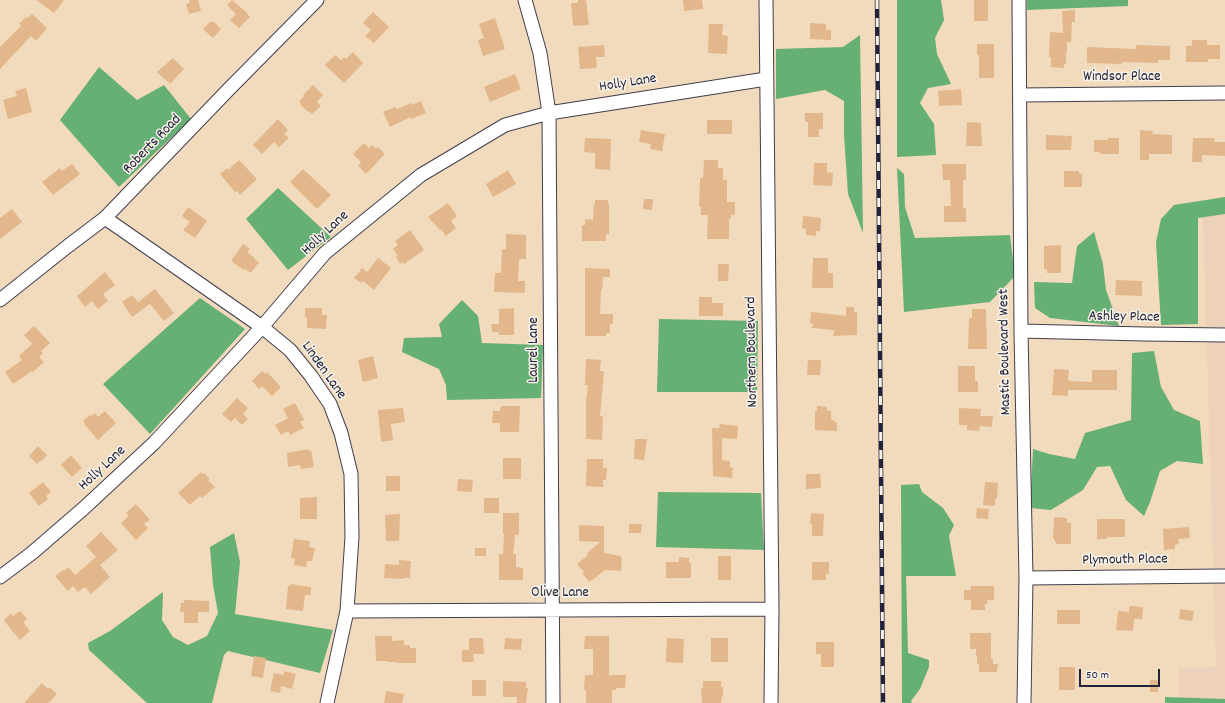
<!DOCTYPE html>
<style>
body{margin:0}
#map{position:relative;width:1225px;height:703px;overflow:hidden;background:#f2dbbc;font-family:Dekko,sans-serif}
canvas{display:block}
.scale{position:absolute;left:1079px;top:669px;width:81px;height:18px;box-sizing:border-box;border:2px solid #22223b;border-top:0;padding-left:5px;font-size:12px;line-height:14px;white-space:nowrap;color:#22223b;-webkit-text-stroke:3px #f7f3e8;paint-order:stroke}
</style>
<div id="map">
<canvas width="1225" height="703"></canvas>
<div class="scale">50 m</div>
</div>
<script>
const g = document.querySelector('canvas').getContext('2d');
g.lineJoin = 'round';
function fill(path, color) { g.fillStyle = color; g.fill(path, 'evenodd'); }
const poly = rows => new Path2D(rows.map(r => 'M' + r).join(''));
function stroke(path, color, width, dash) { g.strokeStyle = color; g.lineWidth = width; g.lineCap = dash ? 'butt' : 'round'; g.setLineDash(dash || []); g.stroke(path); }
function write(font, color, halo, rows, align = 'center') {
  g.font = font + ' Dekko,sans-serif'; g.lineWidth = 3; g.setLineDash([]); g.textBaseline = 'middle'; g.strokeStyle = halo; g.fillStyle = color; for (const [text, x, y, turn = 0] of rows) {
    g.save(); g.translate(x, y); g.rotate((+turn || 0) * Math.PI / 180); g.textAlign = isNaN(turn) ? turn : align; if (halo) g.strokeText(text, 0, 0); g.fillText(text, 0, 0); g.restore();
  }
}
const built = poly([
 [1225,211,1225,703,1178,703,1178,668,1216,667,1203,213]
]);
const forest = poly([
 [897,0,941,0,944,20,935,38,937,54,951,84,928,88,920,103,934,124,936,155,897,157],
 [1027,0,1128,0,1128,6,1027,10],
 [860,35,863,233,848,194,844,135,844,101,825,90,776,99,776,49,843,47],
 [99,67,137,100,164,85,191,119,119,187,60,120],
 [897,168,904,174,905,207,915,238,1010,235,1015,276,990,302,904,312],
 [278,188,331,237,288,270,246,219],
 [1225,197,1225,214,1198,218,1198,324,1161,325,1156,242,1161,219,1174,205],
 [1094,232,1103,264,1106,290,1119,326,1050,318,1035,308,1034,282,1072,283,1077,246],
 [200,298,245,329,150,434,103,384],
 [462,300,478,316,482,343,543,345,541,398,447,400,446,385,439,369,402,352,404,338,442,337,439,324],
 [659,319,758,321,757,392,657,392],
 [1154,351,1161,387,1174,410,1200,421,1203,464,1177,461,1160,471,1150,502,1144,516,1126,500,1110,466,1097,467,1083,490,1051,510,1030,508,1033,449,1049,454,1075,459,1085,433,1131,420,1132,353],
 [919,484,922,492,943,508,954,525,949,536,956,576,906,576,908,653,929,660,929,667,920,689,911,701,912,703,902,703,901,485],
 [658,492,761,493,764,550,656,547],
 [234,533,240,562,235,614,333,630,320,673,228,651,224,655,212,703,147,703,89,650,88,643,110,631,163,592,162,620,173,637,188,645,207,636,218,613,213,585,210,547],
 [1165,697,1225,699,1225,703,1165,703]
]);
const building = poly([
 [36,0,64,0,54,13],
 [189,0,198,0,201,11,189,14,186,4,190,3],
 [232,0,245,11,250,17,239,28,230,20,236,14,227,5],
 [578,0,586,0,589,25,573,26,571,3,578,3],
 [683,0,702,0,703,9,684,11],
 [974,0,988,0,988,21,974,21],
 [1075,10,1075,22,1072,22,1071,42,1067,42,1067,52,1066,52,1066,64,1064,64,1064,68,1051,67,1051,57,1049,57,1050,32,1063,33,1062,11],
 [373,12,389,27,374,43,365,36,371,30,363,23],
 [32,14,47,28,36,41,31,36,0,69,0,47,21,26,19,24,26,17,28,18],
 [495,18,505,49,483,56,478,40,484,38,479,24],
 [210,22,214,22,221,29,213,38,203,29],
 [810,23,826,24,826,30,831,30,831,40,810,39],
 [709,24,723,24,722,35,728,36,727,54,708,53],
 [1192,40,1207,40,1207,45,1220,45,1220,59,1208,59,1208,62,1186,62,1186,46,1192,46],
 [977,44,994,44,994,78,979,78,979,55,977,55],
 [604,45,605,57,596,57,597,68,580,69,578,47],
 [1136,45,1170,46,1170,60,1158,60,1158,63,1122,62,1122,64,1087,63,1087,47,1136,49],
 [353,52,363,63,344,83,325,65,335,55,341,60,344,57,346,59],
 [173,58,184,69,170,84,157,72],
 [515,74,521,89,490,102,484,87],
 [313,85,323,95,317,102,321,106,312,114,309,111,308,112,300,104,301,103,299,101,304,96,303,95],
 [26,88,32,112,8,119,3,100,17,96,15,91],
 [961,89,962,105,939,106,938,91],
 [421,101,426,113,411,119,411,117,390,127,383,112,395,107,397,109,411,103,412,105],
 [805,113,823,113,823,129,819,129,819,137,808,137,808,122,805,122],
 [278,119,288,130,284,134,289,138,279,147,274,142,262,154,253,145],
 [707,120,732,120,732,134,707,134],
 [967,122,981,123,982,146,966,146],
 [641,130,665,134,662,151,650,149,651,144,639,142],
 [1140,130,1153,131,1152,134,1172,135,1172,154,1149,154,1149,160,1140,160],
 [1046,135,1072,136,1071,150,1046,150],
 [585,138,611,139,610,170,595,169,595,153,584,152],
 [1108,138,1119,138,1119,154,1099,154,1100,152,1094,152,1094,140,1108,140],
 [1193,138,1215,138,1214,142,1225,142,1225,156,1202,155,1202,162,1192,162],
 [364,143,369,148,372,145,376,149,378,147,385,154,366,174,358,166,361,162,353,154],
 [239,160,257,179,240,195,237,191,235,192,220,174,227,168,228,170],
 [704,160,718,160,718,168,723,168,723,180,727,180,727,202,735,202,735,215,731,215,731,219,729,219,729,239,707,239,708,215,701,215,701,207,699,207,700,178,703,178],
 [814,163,827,163,827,172,833,173,832,186,813,185],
 [72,164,80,174,53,195,42,182,60,168,62,171],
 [942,164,966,164,966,180,963,180,963,208,966,208,966,222,944,222,944,206,951,206,950,180,943,180],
 [303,169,331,195,317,209,290,182],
 [508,170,516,184,493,197,486,184],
 [1064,171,1079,171,1079,174,1082,174,1082,187,1064,187],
 [644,199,653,199,652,210,643,209],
 [595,200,608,200,608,204,609,204,609,234,606,234,606,241,582,241,582,225,585,225,585,219,593,220,594,204,595,204],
 [448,203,457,216,451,221,456,228,446,236,441,229,440,230,428,217],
 [188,207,207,221,195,238,183,230,190,222,182,216],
 [12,209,22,222,0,239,0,218],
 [803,216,821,218,820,231,816,231,816,236,806,235,806,229,802,228],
 [410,230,424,250,404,264,403,262,400,264,396,257,398,256,393,249,398,245,395,241],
 [506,234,526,235,526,259,519,259,518,281,525,281,525,293,494,292,495,273,501,273,502,249,506,249],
 [243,244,250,249,247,252,255,258,254,259,259,262,251,273,245,269,244,270,231,261],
 [1061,245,1061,273,1047,273,1047,269,1044,269,1044,246],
 [378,258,391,268,374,290,363,281,361,283,354,278,362,268,367,272],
 [813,258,828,258,828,273,833,273,833,288,812,288],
 [718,264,729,264,728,281,718,281],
 [585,268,610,269,610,277,603,277,602,290,601,290,600,314,613,314,613,324,610,324,610,333,606,333,606,336,585,336],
 [105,272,115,285,103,294,108,301,98,309,92,301,85,307,77,296],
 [1116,280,1142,281,1142,296,1115,295],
 [155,289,174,313,164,321,150,304,132,317,122,302,132,295,138,302],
 [699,297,712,297,712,303,723,303,723,316,699,316],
 [846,307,854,307,854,312,857,312,857,335,833,336,834,330,812,328,813,324,810,323,811,312,846,316],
 [305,308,322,308,322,315,327,315,326,329,307,328,307,317,305,317],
 [514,308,514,335,499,335,499,332,492,332,491,324,499,324,499,309],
 [972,309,986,309,987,349,968,349,969,318,972,318],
 [34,326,50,343,41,351,43,353,39,357,44,362,33,372,32,371,13,384,5,372,22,360,19,356,32,344,24,335],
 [373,356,378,378,363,382,358,360],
 [586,359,601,360,600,371,604,371,600,416,603,416,602,440,586,439,586,401,588,385,585,385],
 [808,360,821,360,820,375,807,375],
 [958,366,975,366,975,381,978,381,978,392,958,392],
 [1054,369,1069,370,1068,380,1070,380,1069,381,1092,382,1092,370,1117,370,1117,390,1068,390,1068,396,1052,395],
 [262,371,265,374,267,372,281,387,272,396,262,386,259,389,252,381],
 [237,398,248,408,243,414,248,419,242,425,235,418,231,422,222,414],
 [295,403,304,420,300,422,304,428,290,435,288,431,281,435,275,425,288,418,283,409],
 [501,406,520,406,519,432,500,432,500,423,492,423,493,411,500,411],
 [817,406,827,407,827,411,831,411,831,419,837,423,837,431,815,430,815,411,817,411],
 [403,408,405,422,391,424,393,440,381,442,378,410],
 [959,408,981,409,980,416,993,416,992,427,980,426,979,431,967,430,967,425,959,425],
 [105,411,116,423,98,440,84,424,85,423,83,421,90,415,91,416,95,413,98,417],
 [720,424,738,426,737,439,722,438,722,460,730,461,730,467,733,468,732,478,713,476,712,428,719,428],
 [635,439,647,439,644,460,634,459],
 [38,446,47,455,42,461,41,460,37,464,29,456],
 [308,449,309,451,311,450,314,467,301,469,300,465,288,467,287,453],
 [71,455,82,468,72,477,61,465],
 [503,458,521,458,521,479,503,479],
 [587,459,603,459,603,468,607,468,606,480,603,480,603,487,586,486],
 [201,472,203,474,204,473,210,479,208,480,215,487,202,498,200,496,190,505,178,493],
 [806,474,820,474,821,488,806,489],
 [386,476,400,476,400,491,386,491],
 [458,479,473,480,472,492,457,491],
 [43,482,51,492,46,496,48,499,39,506,29,493],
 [985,482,998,483,997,499,995,499,995,506,983,505],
 [317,497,317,519,300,519,300,498],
 [484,498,499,498,499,513,484,513],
 [136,504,150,520,144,524,148,528,136,540,121,523,129,516,126,513],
 [977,508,989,509,988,519,976,518],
 [503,513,519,513,519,535,515,535,513,554,516,554,516,567,523,568,523,580,499,580,499,554,503,554,504,534,503,534],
 [811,513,824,514,823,536,812,536,812,524,810,524],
 [400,514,399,541,386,541,385,515],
 [1054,517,1067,518,1067,523,1071,523,1071,544,1056,544,1056,542,1055,542,1055,539,1053,539],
 [1097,519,1125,519,1125,537,1107,537,1107,539,1097,539],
 [629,524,642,524,641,533,629,533],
 [579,525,604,526,604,553,621,556,621,558,622,558,621,571,605,570,591,581,591,580,589,582,582,573,584,572,577,564,588,555,587,553,600,542,579,541],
 [1189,527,1190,538,1178,539,1179,544,1175,545,1175,549,1164,550,1163,529],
 [101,532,118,550,100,565,110,577,91,594,85,587,78,592,73,586,68,591,55,576,63,570,64,571,68,567,75,575,96,557,86,546],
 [294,539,310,541,309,547,315,548,312,561,307,561,306,567,294,565,295,559,291,558],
 [475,548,486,548,486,556,475,556],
 [718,556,731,556,731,580,718,580],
 [679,557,689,558,689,563,691,563,691,578,666,578,666,562,679,562],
 [399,560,411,561,410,578,403,578,403,579,384,578,385,564,399,565],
 [812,562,829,562,829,574,826,574,826,580,812,580],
 [290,584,311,587,311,595,305,595,303,611,286,609,288,586,290,586],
 [971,586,994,586,994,600,987,600,988,604,985,604,985,610,971,610,971,600,964,600,964,590,971,590],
 [184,600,209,601,209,612,198,612,198,623,184,623,184,612,180,612,181,603,184,603],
 [1129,606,1143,607,1142,619,1134,619,1133,631,1116,630,1118,611,1129,612],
 [1180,609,1194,611,1192,621,1179,619],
 [1057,610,1080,610,1080,624,1057,624],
 [20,611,27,619,23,622,30,631,20,640,9,627,4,620,11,613,13,616],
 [970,633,991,633,991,659,993,659,993,664,998,664,997,672,979,672,979,664,977,664,977,656,976,656,976,649,970,649],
 [375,636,392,636,392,641,404,640,404,645,410,645,410,648,416,648,416,663,397,663,397,662,387,662,387,661,376,661],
 [585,636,609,636,609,675,626,675,625,688,616,688,616,690,612,690,612,703,586,703,586,690,584,690,585,675,593,675,593,649,584,649],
 [469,638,483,638,484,654,473,654,474,662,462,662,462,650,469,650],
 [505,638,522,639,521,650,504,649],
 [667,638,684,639,683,663,666,662],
 [711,638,728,638,728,662,711,662],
 [816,642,834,642,834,667,821,667,821,654,816,654],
 [254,656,266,658,263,678,251,676],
 [1059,667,1075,667,1075,690,1059,690],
 [284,671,296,674,292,689,281,686,280,693,270,691,274,673,284,675],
 [472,680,486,680,486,696,472,696],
 [1150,680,1158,680,1158,692,1150,692],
 [503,681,526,682,526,688,528,688,526,703,517,703,517,697,503,697],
 [703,681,721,681,721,687,723,687,723,696,722,696,721,703,702,703,701,688,703,688],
 [42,683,48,689,49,687,57,694,48,703,24,703],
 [386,691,404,694,402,703,384,703]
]);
const minor = poly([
 [525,0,540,53,549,113,553,703],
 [766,0,772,609,771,703],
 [1019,0,1021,331,1026,578,1024,703],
 [1020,95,1225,93],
 [105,218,262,327,290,350,311,376,330,404,341,433,351,474,352,537,347,611,327,703],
 [0,300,68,246,105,218,229,89,317,0],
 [1021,331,1144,334,1225,335],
 [0,577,32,553,84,508,154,443,262,327,325,253,421,175,505,125,549,113,766,79],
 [1026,578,1225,576],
 [347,611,772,609]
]);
const rail = poly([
 [877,0,883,703]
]);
const streetNames = [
 ["Windsor Place",1122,78],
 ["Holly Lane",628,84,-9],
 ["Roberts Road",153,145,-46],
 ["Holly Lane",326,234,-43],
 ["Ashley Place",1124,318,1],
 ["Laurel Lane",535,350,-90],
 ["Northern Boulevard",753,352,-91],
 ["Mastic Boulevard West",1006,352,-91],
 ["Linden Lane",323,371,55],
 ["Holly Lane",103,469,-43],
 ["Plymouth Place",1125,561,-1],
 ["Olive Lane",560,594]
];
fill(built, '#edd1ba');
fill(forest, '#66af75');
fill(building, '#e2b78b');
stroke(minor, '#413e4e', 15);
stroke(minor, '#fff', 13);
stroke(rail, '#22223b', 4.5);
stroke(rail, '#f7f3e8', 3, [9]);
write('15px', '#22223b', '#f7f3e8', streetNames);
</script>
